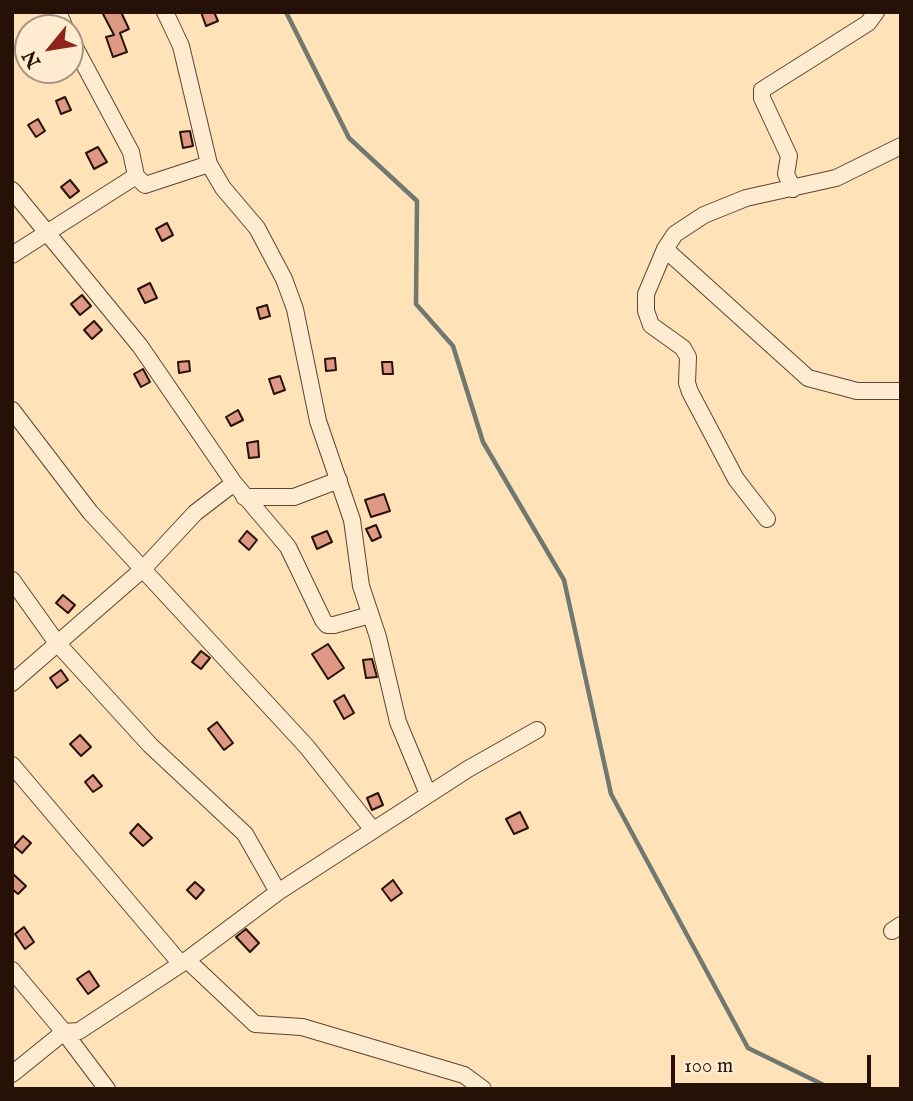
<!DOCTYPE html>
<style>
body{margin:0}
#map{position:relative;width:913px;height:1101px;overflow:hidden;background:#ffe2b7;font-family:"IM FELL English",serif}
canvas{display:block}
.frame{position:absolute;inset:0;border:14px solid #261107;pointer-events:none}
.north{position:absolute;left:14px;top:14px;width:70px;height:70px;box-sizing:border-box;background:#ffecd0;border:2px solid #a89480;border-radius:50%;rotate:240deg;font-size:19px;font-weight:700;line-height:28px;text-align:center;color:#261107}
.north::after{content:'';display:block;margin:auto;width:24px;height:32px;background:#8f2418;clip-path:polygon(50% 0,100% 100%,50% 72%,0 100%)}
.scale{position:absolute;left:671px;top:1055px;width:200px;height:32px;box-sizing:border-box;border:4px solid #261107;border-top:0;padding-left:9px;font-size:21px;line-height:24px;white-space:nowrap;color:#261107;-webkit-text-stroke:5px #ffecd0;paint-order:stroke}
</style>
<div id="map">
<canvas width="913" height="1101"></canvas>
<div class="frame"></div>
<div class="north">N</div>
<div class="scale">100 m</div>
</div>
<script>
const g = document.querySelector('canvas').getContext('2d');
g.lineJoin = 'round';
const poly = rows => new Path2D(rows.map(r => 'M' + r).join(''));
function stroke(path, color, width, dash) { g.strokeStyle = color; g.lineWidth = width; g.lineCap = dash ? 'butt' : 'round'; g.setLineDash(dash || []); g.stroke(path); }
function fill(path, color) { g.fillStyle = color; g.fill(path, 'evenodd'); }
const stream = poly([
 [286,12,349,138,417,201,416,304,453,346,483,442,564,580,611,794,748,1048,832,1089]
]);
const building = poly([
 [102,12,121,12,129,29,120,33,127,52,113,57,106,37,114,35,102,12],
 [201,12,214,12,218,21,206,26,201,12],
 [65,97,71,110,61,114,56,101,65,97],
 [38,119,45,131,36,137,28,125,38,119],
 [190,131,193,146,183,148,180,132,190,131],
 [98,147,107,162,94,169,86,153,98,147],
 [70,180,79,191,70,198,61,187,70,180],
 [167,223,173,235,162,241,156,229,167,223],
 [150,283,157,298,145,303,138,289,150,283],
 [82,295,91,306,80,315,71,304,82,295],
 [267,305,270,316,260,319,257,308,267,305],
 [94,321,102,330,92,339,84,330,94,321],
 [335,358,336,370,326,371,325,359,335,358],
 [189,361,190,371,179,373,178,362,189,361],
 [382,362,392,362,393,374,383,374,382,362],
 [143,369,150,382,141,387,134,374,143,369],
 [280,376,285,390,274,394,269,379,280,376],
 [238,410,243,420,231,426,226,417,238,410],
 [258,441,259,457,249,458,247,443,258,441],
 [384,494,390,511,371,517,365,500,384,494],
 [376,525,381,537,372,541,366,529,376,525],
 [247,531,257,540,249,550,239,541,247,531],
 [327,531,332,542,317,549,312,537,327,531],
 [63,595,75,605,68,613,56,603,63,595],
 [328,644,344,668,328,679,312,654,328,644],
 [201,651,210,658,201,669,192,662,201,651],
 [372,659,377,677,366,678,363,660,372,659],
 [61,670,68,680,57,688,50,678,61,670],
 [344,695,354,713,344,719,334,701,344,695],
 [217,722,233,743,224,750,208,729,217,722],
 [80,735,91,747,81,756,70,744,80,735],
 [93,775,102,786,93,792,85,782,93,775],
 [378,793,383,805,372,810,367,798,378,793],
 [520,812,528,828,514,834,506,819,520,812],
 [138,824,152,838,143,846,130,833,138,824],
 [23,836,31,843,22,853,14,846,23,836],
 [12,873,26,886,18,894,12,889,12,873],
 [393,880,402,893,391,901,382,889,393,880],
 [195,882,204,890,196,899,187,890,195,882],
 [24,927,34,942,25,949,15,934,24,927],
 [246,929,259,943,250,952,236,937,246,929],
 [89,971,99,986,88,994,77,979,89,971]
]);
const street = poly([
 [58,12,65,28],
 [165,12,181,46,209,164,223,188,257,228,284,279,295,309,318,421,352,520,361,586,378,637,398,722,428,794],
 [70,38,131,152,136,176,145,185,209,164],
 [793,189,786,174,789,156,762,98,762,90,868,23,876,12],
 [12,190,140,346,234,483,288,547,323,620,327,625,334,625,370,615],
 [665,249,808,378,857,391,901,391],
 [12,255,136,176],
 [12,410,90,512,307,747,373,830],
 [244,497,294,497,339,480],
 [767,519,736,479,690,392,687,383,688,357,683,348,651,325,646,311,646,294,665,249,675,234,704,215,746,198,836,178,901,146],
 [12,580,57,643,150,745,245,834,278,892],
 [12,683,143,569,195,513,234,483],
 [12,765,181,964],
 [892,931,901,925],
 [187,960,255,1024,302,1027,464,1075,483,1089],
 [12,970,64,1032,12,1074],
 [64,1032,79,1031,187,960,278,892,468,769,537,730],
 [64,1032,107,1089]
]);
stroke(stream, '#70786f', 4.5);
fill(building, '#de9985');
stroke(building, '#261107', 2);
stroke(street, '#5c4533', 18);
stroke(street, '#ffecd0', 16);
</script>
